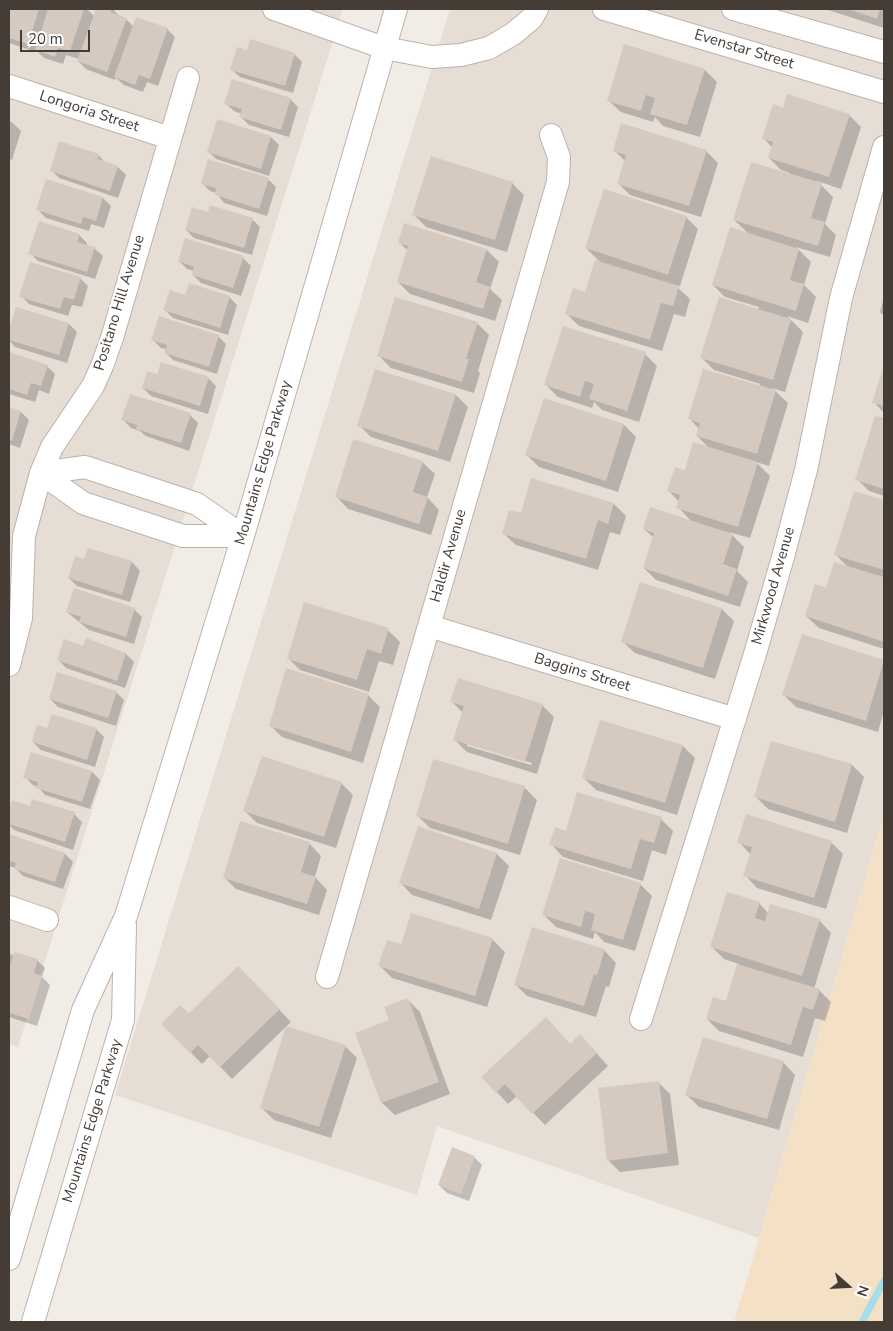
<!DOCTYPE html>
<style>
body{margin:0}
#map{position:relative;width:893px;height:1331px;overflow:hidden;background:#f2ece7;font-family:"Nunito Sans",sans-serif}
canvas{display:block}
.frame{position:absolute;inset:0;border:10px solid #453c36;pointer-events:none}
.north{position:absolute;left:823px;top:1261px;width:50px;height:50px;-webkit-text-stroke:4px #fff;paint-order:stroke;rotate:109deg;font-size:14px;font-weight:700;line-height:20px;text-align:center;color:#453c36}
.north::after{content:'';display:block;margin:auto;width:18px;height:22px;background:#453c36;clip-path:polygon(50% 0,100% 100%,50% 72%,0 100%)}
.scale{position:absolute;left:20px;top:30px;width:70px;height:22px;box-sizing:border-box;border:2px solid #453c36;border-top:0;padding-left:6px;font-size:15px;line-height:18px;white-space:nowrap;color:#453c36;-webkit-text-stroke:4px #fff;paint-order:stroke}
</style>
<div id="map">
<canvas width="893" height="1331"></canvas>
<div class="frame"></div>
<div class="north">N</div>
<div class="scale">20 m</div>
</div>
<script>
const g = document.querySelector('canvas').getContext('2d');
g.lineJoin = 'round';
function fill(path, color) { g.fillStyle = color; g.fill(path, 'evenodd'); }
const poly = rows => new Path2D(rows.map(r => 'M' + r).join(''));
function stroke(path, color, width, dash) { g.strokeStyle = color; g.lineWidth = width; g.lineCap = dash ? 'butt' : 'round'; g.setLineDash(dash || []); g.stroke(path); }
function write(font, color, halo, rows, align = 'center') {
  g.font = font + ' "Nunito Sans",sans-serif'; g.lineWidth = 4.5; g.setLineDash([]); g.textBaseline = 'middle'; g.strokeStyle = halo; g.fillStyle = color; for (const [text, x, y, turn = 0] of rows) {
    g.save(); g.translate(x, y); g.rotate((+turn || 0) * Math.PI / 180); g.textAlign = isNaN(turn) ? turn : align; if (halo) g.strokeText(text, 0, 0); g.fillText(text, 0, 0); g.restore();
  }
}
const residential = poly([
 [9,9,343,9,18,1047,9,1044],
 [450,9,884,9,884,815,759,1238,437,1126,417,1195,115,1095]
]);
const sand = poly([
 [884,815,884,1322,734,1322,759,1238]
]);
const shadow = poly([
 [9,9,87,9,94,16,97,9,113,9,120,17,126,19,134,27,167,29,175,37,158,86,147,82,143,92,124,85,116,78,115,80,86,69,78,61,79,59,66,55,63,64,44,58,36,50,36,52,9,43],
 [827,9,884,9,884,28,828,10],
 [247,52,294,54,302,62,293,93,240,77,231,69],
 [705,70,717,82,700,137,663,126,655,117,653,122,621,112,608,100],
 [290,99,298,107,289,137,249,125,241,117,242,114,234,111,225,103],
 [784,109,849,115,861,127,841,189,817,181,833,197,825,224,836,235,830,257,796,247,811,262,804,285,816,297,808,323,787,316,803,332,785,392,772,388,788,403,769,466,756,462,770,476,750,538,729,532,744,547,737,571,748,582,740,607,656,580,644,568,654,538,644,529,691,521,678,507,679,502,669,491,686,471,710,449,697,436,699,429,690,419,759,386,760,384,714,370,702,358,758,310,759,307,725,297,713,285,749,234,734,220,789,175,790,173,781,170,769,158,773,148,763,138],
 [9,121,13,123,21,131,12,160,9,159],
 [271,137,279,145,269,176,216,159,208,151],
 [614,150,706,151,718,163,701,217,630,195,618,183,625,161],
 [98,155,106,163,118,167,126,175,118,198,59,178,51,170],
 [268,179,276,187,267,216,224,203,216,193,210,191,202,183],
 [47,180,103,198,111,206,104,228,91,224,89,231,46,218,38,210],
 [512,183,524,195,507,252,426,227,414,215],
 [208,213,252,219,260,227,252,255,194,238,186,230],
 [686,217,698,229,680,286,675,285,690,299,685,317,674,314,662,351,579,326,566,313,586,294,602,264,586,248],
 [79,235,87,243,87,246,94,248,103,256,95,279,38,261,30,253],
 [400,243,487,250,499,262,490,289,502,300,495,321,410,294,398,282,408,251],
 [243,258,251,266,241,296,201,283,193,275,194,271,187,269,179,261],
 [80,278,88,286,82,307,72,305,68,316,29,304,21,296],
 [186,296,229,297,237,305,228,335,173,318,165,310],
 [884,297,884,316,880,312],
 [17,308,69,324,77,332,67,363,15,347,9,340,9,334],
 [477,323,489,335,478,371,480,373,474,393,391,368,379,356],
 [218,336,226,344,217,374,173,360,165,352,166,349,161,348,153,340],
 [9,354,47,366,55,374,49,394,39,390,35,402,9,394],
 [645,354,657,366,639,422,602,410,594,402,592,408,558,397,546,385],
 [884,367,884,413,874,402],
 [376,371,456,395,468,407,450,462,371,437,359,425],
 [158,375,208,378,216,386,208,414,151,396,143,388],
 [9,408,21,412,29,420,20,448,9,444],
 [190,415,198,423,189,451,146,436,140,431,131,428,123,420],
 [876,417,884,420,884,496,869,491,857,479],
 [624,425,636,437,618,492,539,467,527,455],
 [422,462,435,474,427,497,439,510,431,535,348,509,336,496],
 [855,493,884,502,884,649,819,628,806,616,827,589,848,567,836,555],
 [614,504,626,516,620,535,610,532,598,570,516,545,503,533,521,515],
 [89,549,132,562,140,571,130,602,77,586,69,578,85,560],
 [134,609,142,617,134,644,89,630,67,612],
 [722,609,734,621,715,679,635,653,622,641],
 [388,630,400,642,393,665,379,661,369,692,300,670,288,658],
 [803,636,884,661,884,711,878,732,796,707,784,695],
 [84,647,126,654,134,662,125,688,66,668,58,659],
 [116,692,124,700,116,726,58,707,50,699],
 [368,695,380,707,363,763,282,737,270,725],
 [452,702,542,705,554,717,537,774,467,752,455,740,463,713],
 [467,743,532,763,531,765,467,746],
 [96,729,104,737,95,767,41,750,33,742],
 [772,742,852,765,864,777,847,833,768,809,756,797],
 [683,746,695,758,677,815,596,790,584,778],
 [434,761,525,788,537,800,520,855,430,828,418,816],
 [92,772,100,780,90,809,45,795,38,787,33,785,25,777],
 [341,783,353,795,336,848,257,823,245,811],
 [13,802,31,808,74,814,82,822,73,850,14,830,9,825,9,814],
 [661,819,673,831,666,855,652,850,643,881,563,857,551,844,567,832],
 [9,836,65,854,73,862,63,889,23,876,15,868,9,866],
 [739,842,831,842,843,854,826,909,757,888,745,875,751,855],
 [309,843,321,856,315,877,327,890,319,915,236,889,224,877],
 [497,854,509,866,491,920,412,895,400,882],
 [640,884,652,896,635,951,604,942,595,932,593,939,556,927,544,915],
 [759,903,768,913,819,920,831,933,814,989,819,990,831,1002,825,1021,815,1018,803,1057,719,1031,707,1019,727,1003,739,964,724,959,712,947],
 [492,939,505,952,487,1007,392,978,380,966,402,946],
 [604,950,616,963,609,987,606,986,596,1017,527,996,515,984],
 [9,952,14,957,37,960,45,968,42,977,50,985,37,1026,9,1017],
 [250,979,291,1022,232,1079,210,1056,202,1064,163,1024,189,1015],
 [408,1000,420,1012,450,1094,395,1115,382,1103,357,1033,390,1021],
 [571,1045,592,1048,608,1066,545,1125,517,1096,508,1104,483,1077],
 [345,1046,357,1058,331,1138,274,1120,262,1108],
 [783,1062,795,1075,779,1130,699,1107,687,1095],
 [658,1082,670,1094,679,1165,620,1172,608,1160],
 [474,1157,482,1165,469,1201,447,1193,439,1185]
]);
const stream = poly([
 [862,1322,884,1281]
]);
const building = poly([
 [9,9,39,9,28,44,9,38],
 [48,9,84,9,70,51,58,48,55,57,35,50],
 [96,9,112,9,110,12,127,18,107,72,77,61],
 [848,9,880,9,877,19],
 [136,17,168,28,150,79,139,75,135,85,114,77],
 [250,39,295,53,285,86,230,70,237,47,247,50],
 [624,44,705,69,687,125,650,114,655,98,646,95,641,111,607,101],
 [232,79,291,98,281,130,239,117,242,109,224,104],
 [787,94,850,114,829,177,768,158,773,142,762,139,773,104,783,108],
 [217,119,271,136,261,169,207,152],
 [621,123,707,150,689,206,617,184,626,155,613,151],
 [59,141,99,154,98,159,118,166,110,191,50,171],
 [431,156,513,182,495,240,412,215],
 [208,159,269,178,259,209,215,195,216,188,201,184],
 [751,162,822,183,811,218,825,222,818,246,733,220],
 [46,179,103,197,96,221,83,217,81,224,36,210],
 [604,189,687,216,668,275,585,248],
 [210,205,253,218,244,248,185,230,192,207,208,212],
 [39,221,80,234,77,242,95,247,87,272,28,254],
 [404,223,487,249,476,282,490,287,483,309,397,282,408,246,398,243],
 [730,227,799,249,790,280,804,284,796,311,712,285],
 [185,238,244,256,233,288,192,275,194,267,178,261],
 [595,260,679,286,673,306,661,303,650,340,565,314,573,288,585,292],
 [30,262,81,277,74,300,64,297,60,309,19,297],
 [189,283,230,296,220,328,163,310,170,290,185,295],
 [395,297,478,322,466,359,469,359,462,382,377,356],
 [719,297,791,319,773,380,700,358],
 [16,307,69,323,59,355,9,340,9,330],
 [159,316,219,335,209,367,164,353,167,345,151,340],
 [563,326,646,352,627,411,589,399,594,384,585,381,580,397,544,385],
 [9,352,48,365,41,386,31,383,27,395,9,389],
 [161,362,209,377,200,406,142,388,147,371,157,374],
 [884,365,884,406,872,403],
 [375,369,456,394,438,451,357,426],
 [703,369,776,390,757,454,696,436,700,423,688,419],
 [130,394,191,413,181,443,136,429,137,425,121,420],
 [544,398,624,424,606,481,525,455],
 [9,407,21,411,12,441,9,440],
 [875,416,884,418,884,489,855,480],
 [353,439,423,461,413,492,428,497,419,524,335,497],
 [693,442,758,462,738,527,676,508,680,495,667,491,675,467,685,470],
 [531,478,614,503,608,524,598,520,586,559,502,534,509,510,521,513],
 [854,491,884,500,884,570,834,555],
 [650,507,733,534,723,564,737,569,728,596,643,568,654,533,643,529],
 [88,548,132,561,122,595,68,578,75,556,84,559],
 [834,562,884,577,884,642,805,616,815,584,826,588],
 [640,582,722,608,703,668,621,642],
 [74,588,135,608,126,637,79,622,81,617,66,612],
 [304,602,389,628,381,654,367,649,357,680,287,659],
 [802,634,884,660,866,721,782,695],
 [86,638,126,653,117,681,57,660,64,639,83,646],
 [286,668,369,694,351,752,269,726],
 [57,672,117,691,108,718,49,699],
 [458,678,543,704,525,762,453,740,464,706,450,702],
 [52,714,97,728,87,760,32,742,37,725,47,728],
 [600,720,683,745,665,803,582,778],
 [771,741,852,764,835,822,754,797],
 [31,752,92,771,82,802,36,788,38,782,23,778],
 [262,756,342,782,324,837,243,811],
 [433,759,525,786,508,844,416,816],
 [577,792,662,817,654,843,640,839,631,869,549,845,555,827,566,831],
 [32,799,75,812,65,842,9,824,9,810,12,800,30,806],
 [746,814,832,841,814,898,743,876,752,847,737,843],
 [240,821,310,842,301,872,316,877,307,904,223,878],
 [418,826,497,853,479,909,399,883],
 [9,834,65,853,55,882,14,869,16,863,9,861],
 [560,858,641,883,623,940,591,930,595,914,585,911,581,927,542,915],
 [727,892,760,902,755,918,765,921,770,904,820,919,802,976,710,947],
 [411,913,493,938,475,996,378,966,387,940,401,944],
 [532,927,605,949,597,975,594,974,584,1006,514,985],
 [14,952,38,959,34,973,42,976,29,1019,9,1013,9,969],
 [737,964,820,989,813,1010,803,1007,791,1045,706,1019,713,997,726,1001],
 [238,966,280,1009,220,1067,198,1045,190,1053,161,1024,180,1005,189,1013],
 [408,998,439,1082,381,1103,355,1033,389,1020,384,1007],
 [546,1017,570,1044,580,1034,597,1053,532,1114,505,1084,496,1093,481,1077],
 [286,1026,346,1045,319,1127,260,1108],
 [703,1037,784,1061,767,1119,685,1095],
 [659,1081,668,1153,607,1161,598,1088],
 [452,1147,475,1156,461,1194,438,1185]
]);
const minor = poly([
 [274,9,384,48,432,57,461,55,489,48,513,34,532,18,537,9],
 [604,9,884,92],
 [733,9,884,52],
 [9,86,170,138],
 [41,473,85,467,197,504,243,536],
 [41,473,83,503,183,536,243,536],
 [429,626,735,719],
 [9,665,21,618,24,536,41,473,52,447,93,386,102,366,112,338,188,78],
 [9,907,47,920],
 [327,977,558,182,559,157,551,135],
 [641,1019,755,654,783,557,806,470,841,298,884,147],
 [9,1259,83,1010,126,916,243,536,396,9],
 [33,1322,123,1020,125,925]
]);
const streetNames = [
 ["Evenstar Street",744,50,17],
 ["Longoria Street",89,112,18],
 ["Positano Hill Avenue",120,303,-73],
 ["Mountains Edge Parkway",264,463,-74],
 ["Haldir Avenue",449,556,-74],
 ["Mirkwood Avenue",774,586,-74],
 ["Baggins Street",582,673,17],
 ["Mountains Edge Parkway",93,1121,-73]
];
fill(residential, '#e6ddd5');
fill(sand, '#f4e0c4');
fill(shadow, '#0003');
stroke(stream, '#a6ddeb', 7);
fill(building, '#d6c9c0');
stroke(minor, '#bdb2aa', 24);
stroke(minor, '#fff', 22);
write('15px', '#453c36', '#fff', streetNames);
</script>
